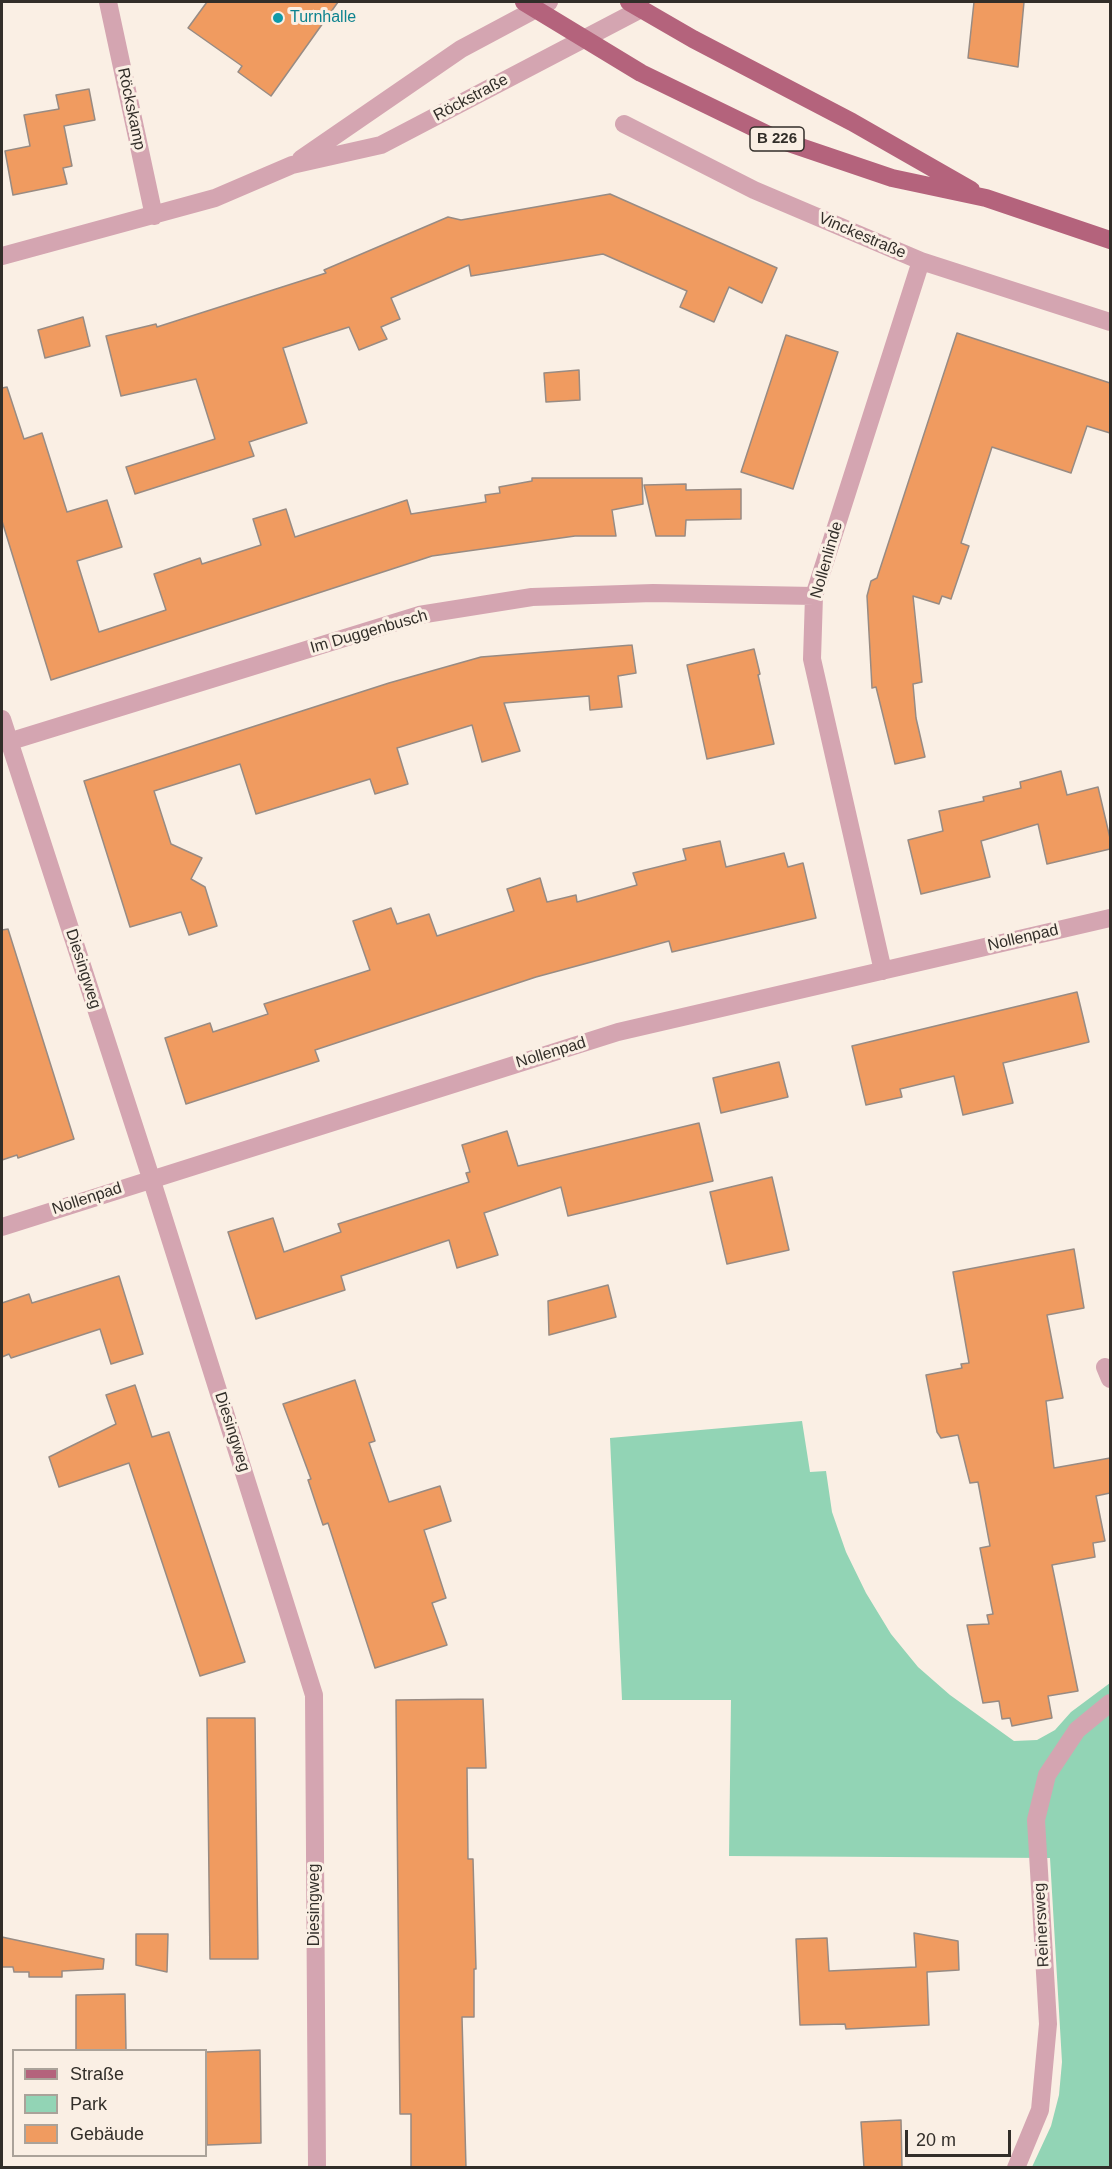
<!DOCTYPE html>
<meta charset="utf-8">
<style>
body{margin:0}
#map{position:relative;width:1112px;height:2169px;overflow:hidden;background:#faefe4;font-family:Arial,sans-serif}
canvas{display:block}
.frame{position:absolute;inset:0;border:3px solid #322e29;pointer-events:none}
.legend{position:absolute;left:12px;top:2049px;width:195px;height:108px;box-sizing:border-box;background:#faefe4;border:2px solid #aaa299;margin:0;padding:8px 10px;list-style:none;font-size:18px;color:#322e29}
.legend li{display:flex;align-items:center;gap:12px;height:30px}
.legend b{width:30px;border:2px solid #aaa299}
.scale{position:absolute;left:905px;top:2130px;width:106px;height:27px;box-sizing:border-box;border:3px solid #322e29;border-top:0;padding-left:8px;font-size:18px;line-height:21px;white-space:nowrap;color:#322e29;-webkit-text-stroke:4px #faefe4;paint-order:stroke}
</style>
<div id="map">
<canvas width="1112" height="2169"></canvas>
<div class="frame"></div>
<ul class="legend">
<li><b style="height:8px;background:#b4637c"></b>Straße</li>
<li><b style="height:16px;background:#92d4b5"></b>Park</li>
<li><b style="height:16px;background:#f09b60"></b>Gebäude</li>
</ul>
<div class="scale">20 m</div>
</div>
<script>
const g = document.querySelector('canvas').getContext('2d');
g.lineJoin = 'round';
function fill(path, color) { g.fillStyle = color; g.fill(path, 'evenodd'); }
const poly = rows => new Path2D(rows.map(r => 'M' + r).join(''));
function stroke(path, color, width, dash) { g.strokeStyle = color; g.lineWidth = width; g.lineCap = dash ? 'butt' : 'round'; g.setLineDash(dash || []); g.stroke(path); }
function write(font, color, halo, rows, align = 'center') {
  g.font = font + ' Arial,sans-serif'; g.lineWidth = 6; g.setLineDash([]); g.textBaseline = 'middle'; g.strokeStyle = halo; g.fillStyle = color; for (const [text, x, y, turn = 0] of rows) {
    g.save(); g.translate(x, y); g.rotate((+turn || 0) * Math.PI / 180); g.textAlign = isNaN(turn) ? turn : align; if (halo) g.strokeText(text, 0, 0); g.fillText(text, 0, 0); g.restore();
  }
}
const green = poly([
 [802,1421,810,1472,826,1471,832,1512,846,1552,866,1593,891,1634,918,1667,950,1695,1014,1741,1037,1740,1055,1730,1071,1712,1110,1683,1110,2167,1032,2167,1051,2126,1059,2095,1062,2062,1050,1858,729,1856,731,1700,622,1700,610,1438]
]);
const building = poly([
 [207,2,338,2,271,96,238,72,242,66,188,28,207,2],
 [974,2,1024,2,1018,67,968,58,974,2],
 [89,89,95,120,64,126,72,166,63,168,67,184,13,195,5,151,30,146,24,115,59,109,56,95,89,89],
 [610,194,777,268,762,303,729,287,714,322,680,307,687,291,603,254,471,276,469,265,391,298,400,319,381,327,387,339,359,350,349,327,283,348,307,423,249,442,254,456,135,494,126,467,215,439,196,379,121,396,106,336,156,324,157,327,326,273,324,270,448,217,461,220,610,194],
 [83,317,90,346,45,358,38,330,83,317],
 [957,333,1110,383,1110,433,1087,426,1071,473,992,447,961,543,969,546,952,596,951,599,942,596,939,604,913,596,922,682,913,684,916,718,925,757,895,764,876,687,872,688,867,596,871,581,877,578,957,333],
 [786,335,838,352,793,489,741,472,786,335],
 [579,370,580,400,546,402,544,373,579,370],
 [7,387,24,439,42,433,67,512,107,500,122,547,77,561,99,632,166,610,154,574,200,558,202,564,261,545,253,519,286,509,295,537,407,500,411,514,486,502,485,495,500,493,499,487,532,481,532,478,642,478,643,504,612,510,616,536,575,536,432,556,51,680,2,521,2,388,7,387],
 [686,484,686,490,741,489,741,519,686,520,685,536,656,536,644,485,686,484],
 [632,645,636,673,618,676,622,707,590,710,589,696,504,703,520,751,482,762,472,725,397,748,408,784,375,794,370,779,256,814,240,764,154,791,171,844,202,858,191,879,205,887,217,926,189,935,181,912,130,927,84,781,389,683,481,657,632,645],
 [754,649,760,674,758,675,774,744,707,759,687,665,754,649],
 [1061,771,1067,795,1098,787,1110,838,1110,849,1047,864,1038,824,981,841,990,877,921,894,908,840,943,831,939,811,984,801,983,797,1021,788,1020,782,1061,771],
 [720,841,726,867,784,853,788,867,803,863,816,918,672,952,669,941,536,977,315,1050,319,1061,186,1104,165,1038,210,1023,213,1032,268,1014,264,1004,370,970,353,921,391,908,397,924,429,914,437,936,514,911,507,889,540,878,547,902,576,895,577,902,637,885,633,873,686,860,683,849,720,841],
 [8,929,74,1139,18,1158,17,1155,2,1160,2,930,8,929],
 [1077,992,1089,1042,1003,1063,1013,1103,963,1115,954,1076,900,1089,902,1097,866,1105,852,1046,1077,992],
 [779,1062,788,1097,721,1113,713,1078,779,1062],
 [699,1123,713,1181,568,1216,561,1187,484,1213,498,1255,457,1268,449,1240,341,1276,345,1290,256,1319,228,1232,273,1218,284,1252,341,1232,338,1224,469,1182,466,1173,470,1172,462,1145,507,1131,518,1166,699,1123],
 [772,1177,789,1250,727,1264,710,1192,772,1177],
 [1074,1249,1084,1308,1047,1315,1063,1398,1046,1401,1054,1468,1110,1458,1110,1493,1096,1496,1105,1541,1093,1543,1095,1557,1052,1565,1078,1691,1048,1696,1052,1718,1012,1726,1010,1718,1002,1719,999,1701,983,1703,967,1625,989,1624,987,1615,993,1614,980,1548,990,1546,978,1482,970,1483,958,1435,941,1438,937,1432,926,1375,962,1368,961,1364,969,1363,953,1272,1074,1249],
 [119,1276,143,1354,111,1364,100,1329,11,1358,9,1354,2,1357,2,1303,29,1294,32,1303,119,1276],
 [608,1285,616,1317,549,1335,548,1301,608,1285],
 [355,1380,375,1441,369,1443,389,1502,440,1486,451,1521,424,1530,446,1598,432,1603,447,1645,375,1668,328,1523,323,1525,308,1480,311,1479,283,1404,355,1380],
 [135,1385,152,1437,169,1432,245,1662,200,1676,129,1463,59,1487,49,1457,116,1424,106,1395,135,1385],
 [483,1699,486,1768,467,1768,468,1859,473,1859,476,1969,474,1969,474,2017,462,2017,466,2168,411,2168,411,2114,400,2114,396,1700,483,1699],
 [207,1718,255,1718,258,1959,210,1959,207,1718],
 [914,1933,958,1941,959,1970,927,1972,929,2025,846,2029,845,2024,800,2025,796,1939,827,1938,829,1971,916,1967,914,1933],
 [136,1934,168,1934,167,1972,136,1965,136,1934],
 [2,1937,104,1959,103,1969,62,1971,62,1977,29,1977,29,1972,14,1972,13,1967,2,1967,2,1937],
 [125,1994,126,2050,76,2050,76,1995,125,1994],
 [260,2050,261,2143,207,2145,206,2052,260,2050],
 [901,2120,902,2168,864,2168,861,2122,901,2120]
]);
const street = poly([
 [108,2,154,216],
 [624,124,754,190,921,261,1110,322],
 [301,159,461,49,549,2],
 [2,256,215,198,292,165,381,145,641,9],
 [2,719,151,1178,314,1695,317,2168],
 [8,742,419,615,532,597,653,593,814,596],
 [883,971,812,659,814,596,921,261],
 [2,1227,618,1032,1110,918],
 [1105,1367,1110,1379],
 [1016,2168,1040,2110,1048,2024,1036,1820,1047,1775,1077,1730,1110,1703]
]);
const primary = poly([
 [524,2,641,73,777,139,892,178,986,198,1110,240],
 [629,2,693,39,852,122,971,190]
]);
const markers = [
 [278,18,6,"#0f9aa8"]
];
const shields = [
 [777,139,54]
];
const shieldNames = [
 ["B 226",777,139]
];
const cultureNames = [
 ["Turnhalle",290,18]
];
const streetNames = [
 ["Röckstraße",471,98,-28],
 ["Röckskamp",131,109,78],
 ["Vinckestraße",862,236,23],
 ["Nollenlinde",827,560,-74],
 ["Im Duggenbusch",369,632,-16],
 ["Nollenpad",1023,938,-13],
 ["Diesingweg",83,969,72],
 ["Nollenpad",551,1053,-17],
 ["Nollenpad",87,1199,-18],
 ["Diesingweg",232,1432,72],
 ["Diesingweg",315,1905,-90],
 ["Reinersweg",1042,1925,-93]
];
fill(green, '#92d4b5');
fill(building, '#f09b60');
stroke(building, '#988b83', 1.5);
stroke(street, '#d4a5b1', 18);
stroke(primary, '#b4637c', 18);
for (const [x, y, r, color] of markers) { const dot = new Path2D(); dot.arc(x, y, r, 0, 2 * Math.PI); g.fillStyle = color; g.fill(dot); stroke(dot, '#faefe4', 2); }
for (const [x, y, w] of shields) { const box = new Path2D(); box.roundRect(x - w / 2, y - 12, w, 24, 4.5); g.fillStyle = '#faefe4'; g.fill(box); stroke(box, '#322e29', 1.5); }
write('bold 15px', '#322e29', null, shieldNames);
write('16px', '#0d838f', '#faefe4', cultureNames, 'left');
write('16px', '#322e29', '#faefe4', streetNames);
</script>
